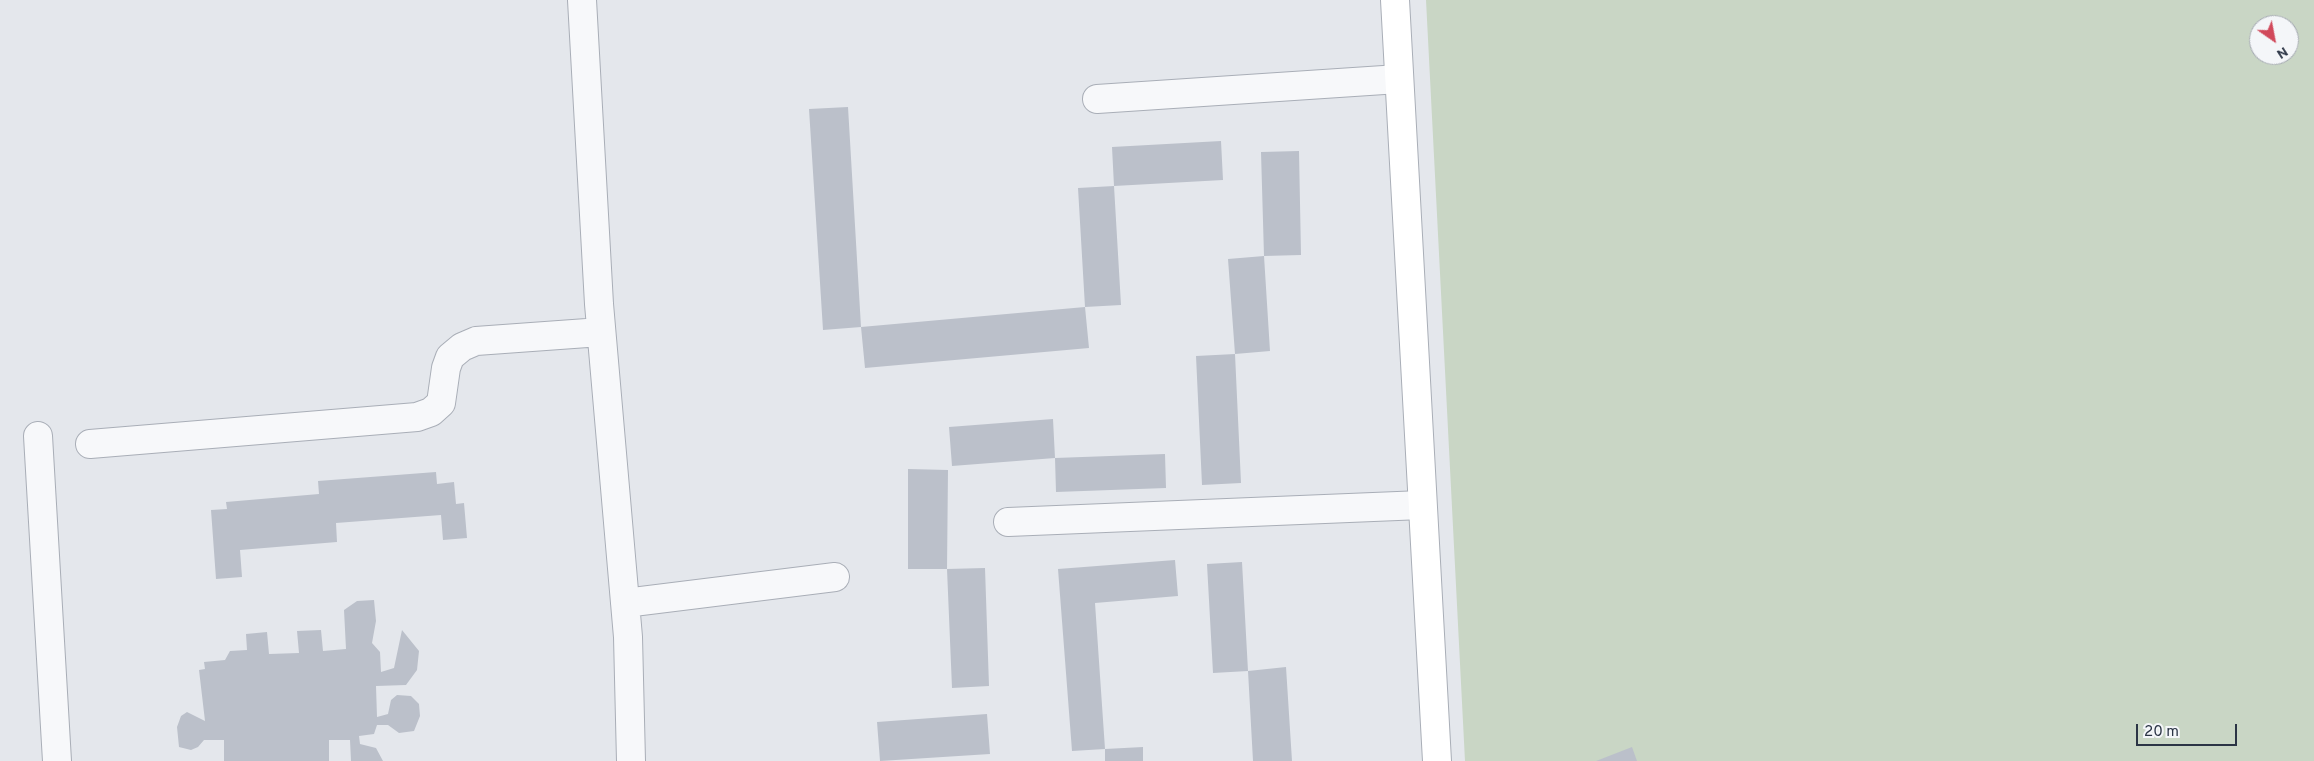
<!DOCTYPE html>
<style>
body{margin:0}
#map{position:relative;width:2314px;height:761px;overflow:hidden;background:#e4e7ec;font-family:Overpass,sans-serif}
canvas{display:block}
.north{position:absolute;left:2249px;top:15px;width:50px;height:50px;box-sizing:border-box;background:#f4f6f9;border:1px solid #a4a8b1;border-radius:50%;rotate:147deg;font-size:14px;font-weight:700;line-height:20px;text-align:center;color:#2b3445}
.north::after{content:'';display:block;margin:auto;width:18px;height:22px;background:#d1495b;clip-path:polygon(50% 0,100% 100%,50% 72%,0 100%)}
.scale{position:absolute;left:2136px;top:724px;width:101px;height:22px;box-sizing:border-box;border:2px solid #2b3445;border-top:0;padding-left:6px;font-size:15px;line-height:18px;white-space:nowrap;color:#2b3445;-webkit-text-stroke:4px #f4f6f9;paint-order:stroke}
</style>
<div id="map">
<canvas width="2314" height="761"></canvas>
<div class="north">N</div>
<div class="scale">20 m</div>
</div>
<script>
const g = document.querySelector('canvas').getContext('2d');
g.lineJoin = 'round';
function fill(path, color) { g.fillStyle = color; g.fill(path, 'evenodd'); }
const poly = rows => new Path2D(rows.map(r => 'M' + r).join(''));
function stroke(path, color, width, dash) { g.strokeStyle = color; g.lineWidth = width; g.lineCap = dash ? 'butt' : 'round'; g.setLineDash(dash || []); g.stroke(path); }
const green = poly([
 [1426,0,2314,0,2314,761,1465,761],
 [2259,25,2289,25,2289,55,2259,55]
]);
const building = poly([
 [848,107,861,327,1085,307,1078,188,1114,186,1121,305,1085,307,1089,348,865,368,861,327,823,330,809,109],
 [1221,141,1223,180,1114,186,1112,147],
 [1299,151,1301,255,1264,256,1261,152],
 [1264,256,1270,351,1235,354,1228,259],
 [1235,354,1241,483,1202,485,1196,356],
 [1053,419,1055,458,952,466,949,427],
 [1165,454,1166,488,1056,492,1055,458],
 [908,469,948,470,947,569,908,569],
 [436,472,437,484,454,482,456,504,464,503,467,538,443,540,441,515,336,523,337,542,240,550,242,577,216,579,211,510,227,509,226,502,319,494,318,481],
 [1175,560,1178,596,1095,603,1105,749,1072,751,1058,569],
 [1242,562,1248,671,1213,673,1207,564],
 [985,568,989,686,952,688,947,569],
 [374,600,376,621,372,643,380,652,381,672,394,668,402,630,419,651,417,670,406,685,376,686,377,717,388,714,391,700,397,695,411,696,419,704,420,716,414,731,399,733,388,725,377,725,374,734,359,736,360,744,376,748,383,761,351,761,350,740,329,740,329,761,224,761,224,740,204,740,198,747,191,750,179,747,177,727,181,716,187,712,205,721,199,670,205,669,204,662,225,660,230,651,247,650,246,634,267,632,269,654,299,653,297,631,321,630,323,651,346,649,344,610,357,601],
 [1286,667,1292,761,1253,761,1248,671],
 [987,714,990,754,880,761,877,722],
 [1143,747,1143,761,1105,761,1105,749],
 [1632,747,1637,761,1596,761]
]);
const street = poly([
 [582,0,599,304,628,637,631,761],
 [1097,99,1399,79],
 [38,436,57,761],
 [90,444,417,417,431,412,441,403,446,368,450,357,462,347,476,341,601,332],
 [1008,522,1422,505],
 [625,603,835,577]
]);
const secondary = poly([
 [1395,0,1437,761]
]);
fill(green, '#c9d6c5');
fill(building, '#bbc0ca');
stroke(street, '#a9aeb7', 30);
stroke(secondary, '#a9aeb7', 30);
stroke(street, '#f7f8fa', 28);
stroke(secondary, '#fff', 28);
</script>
